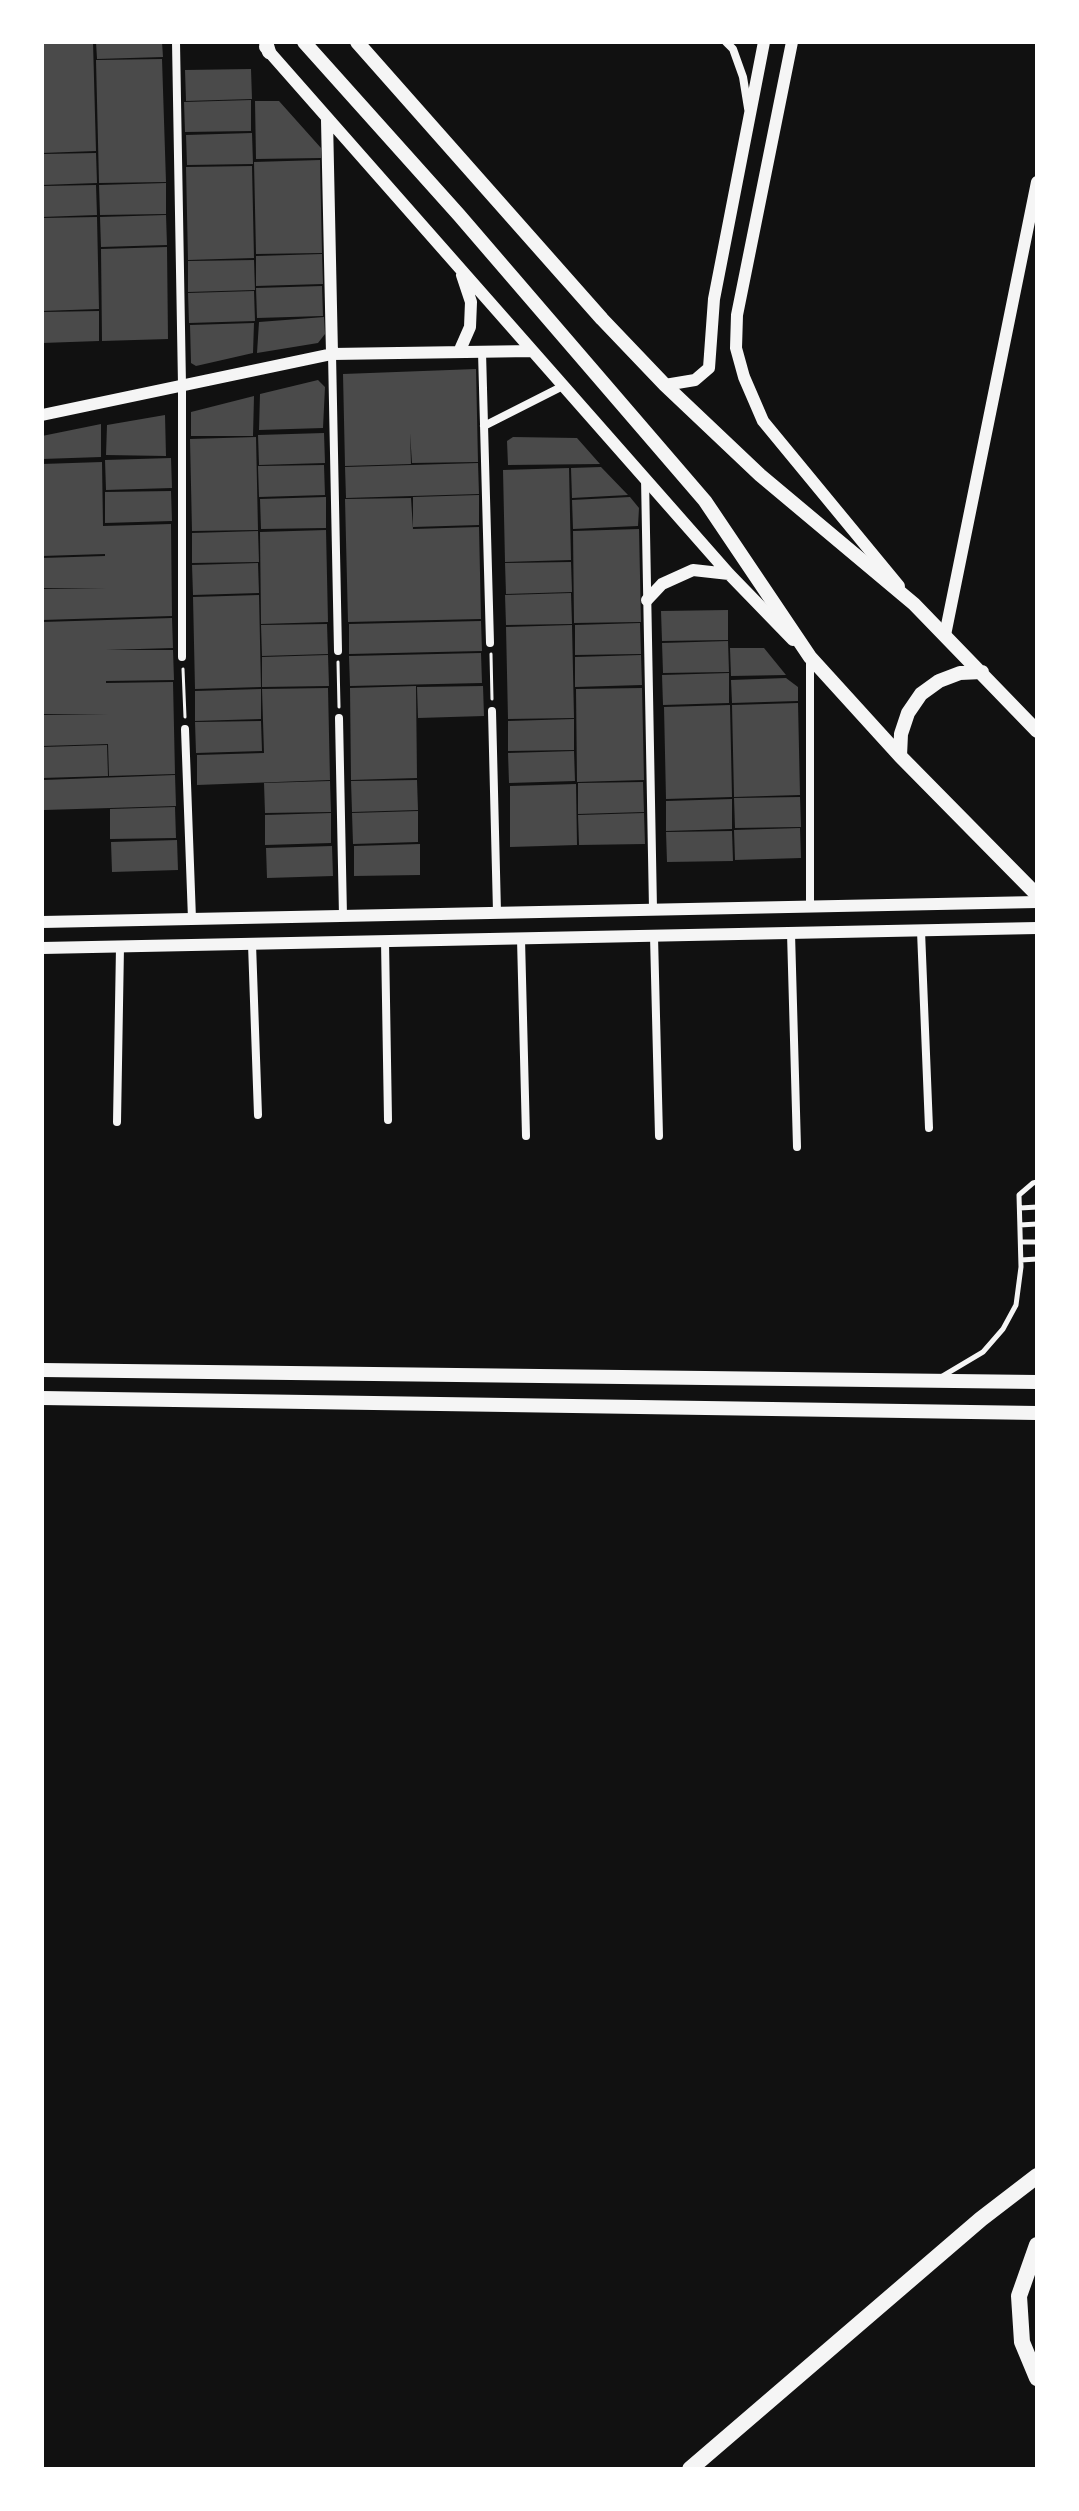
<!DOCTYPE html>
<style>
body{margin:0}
#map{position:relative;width:1079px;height:2511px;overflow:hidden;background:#111;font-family:"Asap Condensed",sans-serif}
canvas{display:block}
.frame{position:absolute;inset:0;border:44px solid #fff;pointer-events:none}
</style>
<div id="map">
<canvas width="1079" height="2511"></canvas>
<div class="frame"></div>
</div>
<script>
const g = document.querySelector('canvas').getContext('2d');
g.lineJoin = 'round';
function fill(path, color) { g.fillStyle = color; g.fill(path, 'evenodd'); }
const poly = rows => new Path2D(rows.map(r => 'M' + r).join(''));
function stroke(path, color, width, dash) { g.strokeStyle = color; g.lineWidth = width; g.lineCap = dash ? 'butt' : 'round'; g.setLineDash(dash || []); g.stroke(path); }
const building = poly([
 [42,42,93,42,96,151,42,153],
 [96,42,162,42,163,57,97,59],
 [162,59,166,182,99,183,96,60],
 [251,69,252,99,186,101,185,70],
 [251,100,251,131,185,132,184,102],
 [255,101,279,101,321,148,321,158,256,159],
 [252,133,253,164,187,165,186,135],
 [96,153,97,183,42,185,42,154],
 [320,160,322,253,256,254,254,162],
 [252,166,254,258,188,260,186,167],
 [166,183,166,214,100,215,99,185],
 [96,185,97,215,42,217,42,186],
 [166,215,167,245,101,247,100,217],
 [97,217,99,309,42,311,42,218],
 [167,247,168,339,102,341,101,249],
 [322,254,323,284,256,286,256,256],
 [254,260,255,290,188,292,188,261],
 [322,286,323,316,257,318,256,288],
 [254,291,255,321,189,323,188,293],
 [99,311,99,341,42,343,42,312],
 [324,317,325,334,318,343,257,353,259,322],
 [254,323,253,353,196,366,191,363,190,325],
 [476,369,478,462,412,463,410,433,411,464,345,466,343,374],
 [318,380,325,387,323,428,259,430,260,394],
 [254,396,253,436,191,436,191,412],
 [165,415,166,456,106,455,107,425],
 [101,424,101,457,42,459,42,436],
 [324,433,325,463,259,465,258,435],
 [256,437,258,530,192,531,190,439],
 [513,437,577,438,600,464,508,465,507,441],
 [171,458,172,488,106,490,105,460],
 [102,462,103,526,171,524,172,616,42,620,42,589,106,588,42,588,42,558,105,556,105,554,42,556,42,464],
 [478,463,479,494,346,498,345,467],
 [324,465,325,495,259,497,258,466],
 [601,467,628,495,572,498,571,468],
 [569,468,571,560,505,562,503,470],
 [171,491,172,521,105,523,105,492],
 [479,495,479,525,413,527,413,497],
 [326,497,326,528,261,529,260,499],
 [630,497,639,508,638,526,573,529,572,500],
 [411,498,413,529,479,527,481,619,348,622,345,499],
 [639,529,641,622,574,623,573,531],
 [326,530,328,622,261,624,260,532],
 [258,531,259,562,192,563,192,533],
 [571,562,572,592,506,594,505,563],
 [258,563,259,593,193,595,192,565],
 [571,593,572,624,506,625,505,595],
 [259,595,261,687,195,689,193,597],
 [728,610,728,640,662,641,661,611],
 [172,618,173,648,106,650,173,650,174,680,106,681,106,683,173,682,175,774,109,776,108,744,42,746,42,715,108,714,42,714,42,622],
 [481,621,482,651,349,654,349,624],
 [640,623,641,654,575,655,575,625],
 [327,624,328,654,262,656,261,625],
 [572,625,574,718,508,719,506,627],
 [728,641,729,672,663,673,662,643],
 [730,648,764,648,786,675,731,676],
 [481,653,482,683,350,686,349,656],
 [328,655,329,686,262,687,262,657],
 [641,655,642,685,575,687,575,657],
 [729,673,729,703,663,705,662,675],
 [786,678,798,687,798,701,732,703,731,680],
 [416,686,417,778,351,780,350,688],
 [483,686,484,716,418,718,417,687],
 [328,688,330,780,197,785,197,755,264,753,262,689],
 [642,688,644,780,577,782,576,689],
 [261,689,261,719,195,721,195,691],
 [798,703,800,795,734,797,732,705],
 [730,705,732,797,666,799,664,707],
 [574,719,574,750,508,751,508,721],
 [261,721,262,751,196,753,195,722],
 [107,745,108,776,42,778,42,747],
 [574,751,575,781,509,783,508,753],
 [175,775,176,806,44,810,43,780],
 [417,780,418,810,352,812,351,781],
 [330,781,331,812,265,813,264,783],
 [643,782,644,812,578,814,578,783],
 [576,784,577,845,510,847,510,786],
 [800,797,801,827,735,828,734,798],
 [732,799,732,829,666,831,666,801],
 [175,807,176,838,110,839,110,809],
 [418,811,418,842,353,844,352,813],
 [331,813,331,843,265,845,265,815],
 [644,813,645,844,579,845,578,815],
 [800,828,801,858,735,860,734,830],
 [732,831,733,861,667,862,666,832],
 [177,840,178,870,112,872,111,842],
 [420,844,420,875,354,876,354,846],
 [332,846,333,876,267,878,266,848]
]);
const path = poly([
 [491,654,492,699],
 [338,662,339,707],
 [183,669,185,717]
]);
const service = poly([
 [1020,1208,1037,1207],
 [1020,1225,1037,1224],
 [1021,1242,1037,1242],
 [1021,1260,1037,1259],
 [941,1377,983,1352,1003,1329,1016,1305,1021,1267,1019,1195,1033,1183,1037,1182]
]);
const minor = poly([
 [176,42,182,385,182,657],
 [726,42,733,49,743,77,748,108],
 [482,352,490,643],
 [332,354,338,651],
 [484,426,563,386],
 [645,478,653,909],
 [492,711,497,912],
 [339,718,343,916],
 [185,729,192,919],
 [810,906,810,659],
 [921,931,929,1128],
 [791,933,797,1147],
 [654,936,659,1136],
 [521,939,526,1136],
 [385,941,388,1120],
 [252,944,258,1115],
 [117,1122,120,947]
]);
const tertiary = poly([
 [792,42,737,315,736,348,744,377,763,421,899,586],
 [265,47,729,574,793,640],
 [327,120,332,354],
 [459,352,470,327,471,302,462,275],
 [665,385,695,380,709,368,714,299,764,42],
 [42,415,332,354,532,351],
 [647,600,662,584,693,570,729,574],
 [945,635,1037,182],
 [42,922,1037,902],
 [42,948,1037,928]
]);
const secondary = poly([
 [266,42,269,52],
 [304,42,459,215,705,501,810,657,900,756,1037,895],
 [357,42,602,319,665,385,760,475,914,604,1037,731],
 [900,756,901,734,908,713,921,694,939,681,960,673,982,672]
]);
const primary = poly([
 [42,1370,1037,1382],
 [42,1398,1037,1413]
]);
const trunk = poly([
 [1037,2245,1019,2296,1022,2342,1037,2378],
 [690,2469,981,2219,1037,2176]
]);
fill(building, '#4a4a4a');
stroke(path, '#f5f5f5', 3);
stroke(service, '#f5f5f5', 5);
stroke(minor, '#f5f5f5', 8);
stroke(tertiary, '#f5f5f5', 12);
stroke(secondary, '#f5f5f5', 14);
stroke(primary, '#f5f5f5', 14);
stroke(trunk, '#f5f5f5', 16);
</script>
